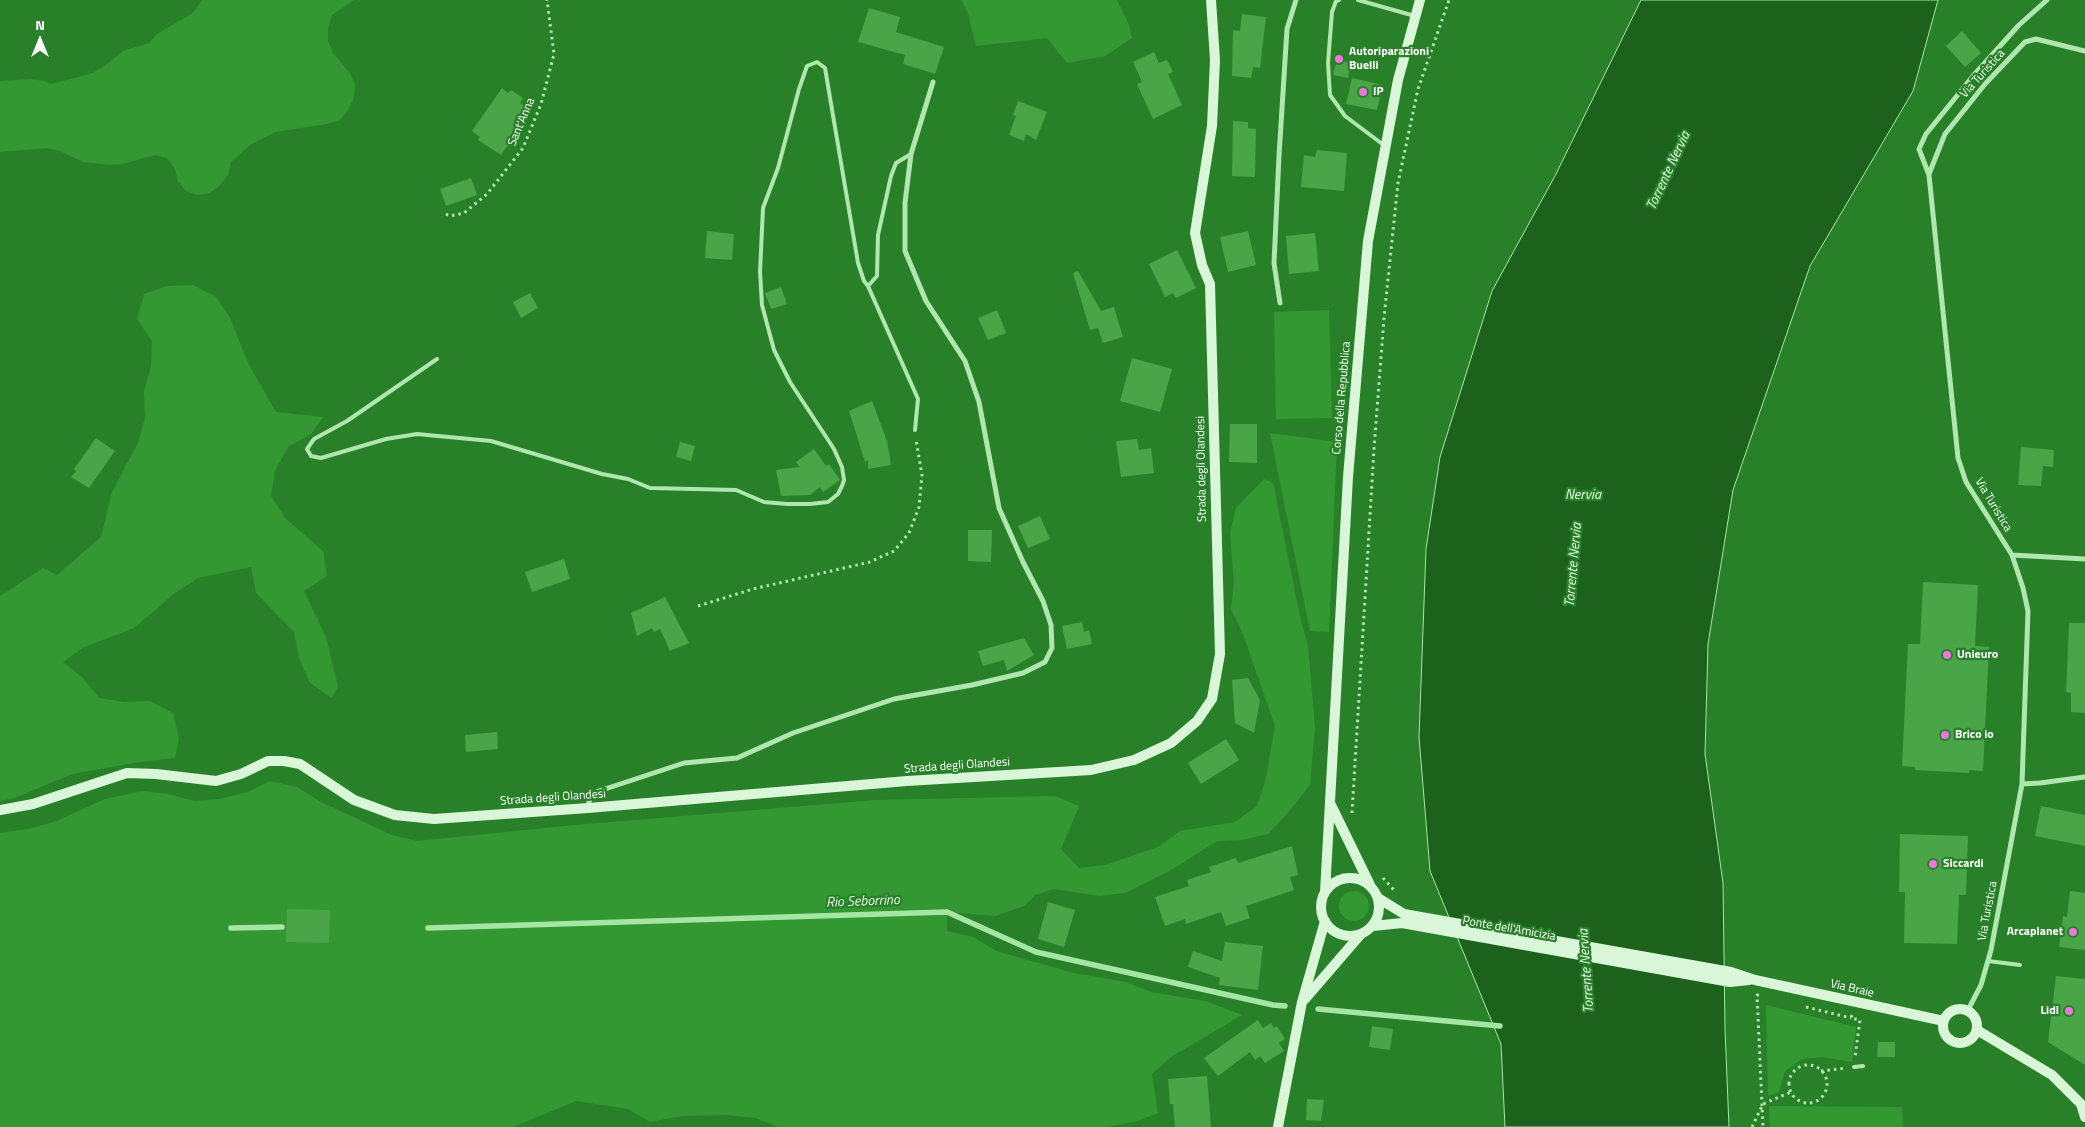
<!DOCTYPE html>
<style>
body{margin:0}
#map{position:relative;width:2085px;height:1127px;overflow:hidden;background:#288128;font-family:"Titillium Web",sans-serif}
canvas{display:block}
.north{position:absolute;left:15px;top:15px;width:50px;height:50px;-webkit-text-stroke:4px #288128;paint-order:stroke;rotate:0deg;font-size:14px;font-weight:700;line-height:20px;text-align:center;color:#fff}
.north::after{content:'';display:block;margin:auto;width:18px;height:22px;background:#fff;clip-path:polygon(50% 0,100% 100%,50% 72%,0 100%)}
</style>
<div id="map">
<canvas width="2085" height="1127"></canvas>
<div class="north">N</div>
</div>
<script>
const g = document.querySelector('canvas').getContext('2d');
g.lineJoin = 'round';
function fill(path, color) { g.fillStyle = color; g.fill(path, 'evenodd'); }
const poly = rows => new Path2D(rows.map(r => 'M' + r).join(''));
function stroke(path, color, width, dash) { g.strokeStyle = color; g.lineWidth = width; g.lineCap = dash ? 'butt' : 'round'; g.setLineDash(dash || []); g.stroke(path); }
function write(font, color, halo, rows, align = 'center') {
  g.font = font + ' "Titillium Web",sans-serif'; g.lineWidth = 4.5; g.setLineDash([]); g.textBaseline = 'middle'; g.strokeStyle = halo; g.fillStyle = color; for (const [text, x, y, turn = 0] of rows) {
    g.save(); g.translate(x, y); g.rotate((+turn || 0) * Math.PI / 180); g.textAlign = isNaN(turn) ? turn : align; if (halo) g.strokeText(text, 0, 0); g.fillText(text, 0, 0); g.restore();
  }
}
const green = poly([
 [202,0,354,0,332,15,328,28,328,41,333,53,350,73,355,85,354,98,348,110,340,120,327,124,275,132,250,145,231,162,228,175,220,185,210,193,198,195,186,191,178,181,175,169,167,158,155,155,122,164,110,165,83,162,60,151,47,148,0,152,0,81,31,79,44,81,51,84,90,74,102,68,123,51,149,43,158,33,193,13],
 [961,0,1117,0,1129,25,1132,38,1105,56,1067,63,1047,38,976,46,968,13],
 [193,285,216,297,230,318,249,365,276,412,323,417,311,434,288,447,275,471,271,496,285,518,323,551,327,576,304,591,326,637,338,686,332,698,310,683,299,658,294,632,256,593,251,567,198,578,175,593,134,628,84,647,63,662,83,678,99,698,124,702,150,701,173,713,179,738,175,758,139,762,72,774,15,798,0,801,0,596,43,568,57,575,101,537,112,492,138,443,145,418,144,391,151,367,152,341,137,319,144,294,167,286],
 [1329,310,1332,418,1276,419,1274,312],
 [1270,433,1337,442,1329,632,1310,631],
 [1264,479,1273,483,1301,621,1308,646,1315,727,1310,785,1287,814,1268,834,1242,840,1217,841,1173,869,1125,893,1099,896,1054,889,1035,895,1024,906,995,916,947,912,947,931,973,937,996,951,1074,973,1126,982,1151,992,1205,1001,1242,1015,1171,1057,1152,1074,1158,1113,1137,1121,1107,1127,778,1127,756,1118,726,1115,682,1116,650,1122,628,1109,576,1101,513,1127,0,1127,0,833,28,829,54,822,105,799,143,791,168,794,194,801,220,799,247,792,270,781,297,787,319,801,392,835,417,841,575,825,875,800,1055,796,1079,806,1061,849,1079,868,1105,865,1158,847,1180,831,1235,822,1257,806,1265,782,1275,726,1243,634,1231,609,1234,583,1230,533,1236,508],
 '1339 906a15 15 0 1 1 30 0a15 15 0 1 1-30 0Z',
 [1766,1005,1856,1027,1852,1062,1822,1057,1802,1059,1785,1071,1779,1092,1768,1096],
 [1769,1106,1902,1107,1903,1127,1770,1127]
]);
const water = poly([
 [1641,0,1938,0,1913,91,1810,266,1733,490,1708,644,1705,754,1723,883,1725,1030,1729,1127,1505,1127,1501,1044,1430,871,1419,737,1426,549,1440,457,1492,291,1556,174,1641,0]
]);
const stream = poly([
 [231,928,282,927],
 [428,928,947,912,1036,952,1273,1005,1285,1006],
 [1318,1009,1500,1026]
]);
const building = poly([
 [869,8,900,17,896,32,944,47,935,74,903,64,905,55,858,42],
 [1242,14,1266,17,1260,68,1253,67,1251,78,1232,76,1233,30,1240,31],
 [1962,31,1981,53,1965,67,1946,46],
 [1154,52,1159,63,1167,60,1173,72,1168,74,1182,105,1153,119,1137,84,1142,82,1133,62],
 [1337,60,1351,63,1348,78,1333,75],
 [1352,78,1383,85,1377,110,1346,104],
 [502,88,508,93,511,90,523,98,520,103,531,110,501,155,478,140,480,137,472,131],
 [1018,101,1047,112,1036,140,1026,134,1024,141,1009,135,1016,116,1013,115],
 [1233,121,1248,122,1248,128,1256,129,1255,177,1232,176],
 [1317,150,1347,153,1344,191,1301,187,1304,155,1315,157],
 [471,178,477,195,446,206,440,189],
 [707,231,734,234,732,260,705,258],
 [1248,231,1256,265,1228,272,1220,237],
 [1315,233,1319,271,1289,274,1286,236],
 [1177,250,1196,288,1176,298,1173,293,1165,297,1149,264],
 [1078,271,1101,311,1114,307,1123,337,1103,343,1098,328,1090,330,1073,273],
 [781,287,787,304,771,309,765,293],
 [530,293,538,308,521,318,513,302],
 [997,310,1006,333,988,340,978,318],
 [1132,358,1172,369,1160,412,1120,401],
 [872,401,887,441,891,465,868,469,868,460,865,462,849,411],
 [1230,424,1257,424,1257,463,1229,462],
 [96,438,115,451,89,488,71,477,76,471,74,469],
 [1137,439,1139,450,1151,448,1154,473,1121,477,1116,441],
 [680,442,695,446,691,461,676,457],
 [2021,447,2054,450,2053,467,2043,466,2041,486,2018,485],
 [814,449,826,466,829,464,840,480,823,492,820,487,810,495,781,496,776,470,800,467,796,462],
 [1040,516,1050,539,1028,548,1018,526],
 [968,530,992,530,991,562,968,561],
 [564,559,570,579,532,592,525,572],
 [1923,582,1978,585,1975,646,1989,647,1983,771,1969,770,1969,773,1915,770,1915,767,1902,766,1908,644,1920,644],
 [665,597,689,643,670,651,660,629,654,632,652,628,637,636,631,613],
 [1082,622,1084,632,1089,630,1092,644,1067,649,1062,626],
 [2069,623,2085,623,2085,713,2071,712,2071,693,2066,692],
 [1024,638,1034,655,1007,671,1004,660,983,666,978,651],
 [1248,678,1260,700,1254,733,1235,723,1232,680],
 [497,732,498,749,466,752,465,735],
 [1226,739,1239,760,1201,784,1188,763],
 [2041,806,2085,815,2085,846,2035,836],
 [1900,834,1968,836,1966,895,1959,895,1957,944,1904,943,1905,892,1899,892],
 [1292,846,1298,875,1290,877,1294,890,1246,906,1250,918,1226,926,1221,912,1186,924,1185,919,1165,926,1155,897,1189,886,1187,880,1211,872,1209,867,1236,858,1238,863],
 [2070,891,2085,893,2085,950,2059,947,2063,916,2067,917],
 [1048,902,1075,910,1064,947,1038,939],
 [287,909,330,910,329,943,286,942],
 [1225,942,1263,946,1258,990,1219,985,1220,978,1188,967,1193,951,1222,961],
 [2056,976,2085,979,2085,1065,2048,1042],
 [1258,1020,1263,1028,1271,1023,1274,1028,1277,1026,1285,1039,1279,1043,1284,1051,1265,1063,1260,1056,1255,1060,1250,1052,1218,1076,1204,1058],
 [1372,1026,1393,1029,1390,1050,1369,1047],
 [1878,1042,1895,1042,1895,1057,1877,1057],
 [1207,1076,1211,1127,1175,1127,1173,1104,1170,1104,1168,1079],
 [1307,1099,1324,1100,1321,1121,1306,1120]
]);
const path = poly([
 [446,214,450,216,464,213,487,194,523,148,541,104,554,54,547,0],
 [698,606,753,589,870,562,894,551,909,533,919,507,922,475,916,440],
 [1352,813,1374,449,1384,318,1398,183,1418,89,1449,0],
 [1383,878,1394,890],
 [1759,995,1757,995,1763,1127],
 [1806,1007,1851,1018],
 [1852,1015,1851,1018,1860,1020,1855,1057],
 '1789 1084a19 19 0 1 1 38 0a19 19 0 1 1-38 0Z',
 [1821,1071,1846,1068],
 [1752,1127,1763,1104,1791,1092]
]);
const lane = poly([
 [1339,0,1336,1,1332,12,1328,63,1330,95,1345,116,1385,146],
 [1358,0,1415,16],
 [868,286,918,399,915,430],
 [437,359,347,421,314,439,307,449,311,456,321,458,386,439,417,434,491,441,602,474,628,479,650,488,736,490,764,502,787,504,810,504,828,502,838,494,842,486,844,480,842,467,834,449,790,382,774,350,762,305,760,272,763,208,778,168,799,89,807,66,817,62,825,68,858,263,864,281,868,286,877,276,878,235,891,176,896,163,911,154],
 [1988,961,2020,965],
 [1854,1067,1863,1066]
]);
const street = poly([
 [1929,174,1945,134,1985,84,2025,42,2036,39,2085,51],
 [1280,303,1274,263,1279,156,1287,29,1296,0],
 [2012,555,2085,559],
 [2022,784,2040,783,2085,777],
 [588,808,590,796,599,791,684,763,737,758,793,733,894,699,972,685,1023,673,1045,662,1052,648,1051,625,1043,601,1023,562,999,508,979,402,965,361,926,301,905,251,905,203,911,154,933,82],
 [1968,1010,1981,985,1991,950,2022,784,2028,611,2023,588,2012,555,1966,482,1958,458,1929,175,1919,149,1926,134,1973,76,2019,25,2047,0]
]);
const secondary = poly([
 [1331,805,1370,885],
 [0,810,33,804,127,773,156,774,216,781,241,774,268,761,284,761,300,764,354,800,395,815,434,819,588,808,907,781,1091,770,1134,760,1171,743,1197,721,1212,699,1220,654,1210,284,1202,265,1195,233,1212,126,1215,60,1211,0],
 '1321 907a29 29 0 1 1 58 0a29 29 0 1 1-58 0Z',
 [1325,892,1348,477,1368,241,1398,80,1420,0],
 [1378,898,1404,914,1731,972,1755,980,1944,1021],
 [1373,926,1402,923,1730,982,1749,980],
 [1305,999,1361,934],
 '1943 1026a17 17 0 1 1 34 0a17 17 0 1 1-34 0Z',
 [1977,1030,2052,1075,2081,1104,2085,1117],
 [1278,1127,1302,1002,1325,921]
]);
const markers = [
 [1339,59,5,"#ee76dc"],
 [1363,92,5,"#ee76dc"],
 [1947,655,5,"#ee76dc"],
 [1945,735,5,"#ee76dc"],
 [1933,864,5,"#ee76dc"],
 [2073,932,5,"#ee76dc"],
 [2069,1011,5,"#ee76dc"]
];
const poiNames = [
 ["Autoriparazioni",1349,52],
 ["Buelli",1349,66],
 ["IP",1373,92],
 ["Unieuro",1957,655],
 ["Brico io",1955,735],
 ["Siccardi",1943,864],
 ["Arcaplanet",2063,932,"right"],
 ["Lidl",2059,1011,"right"]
];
const streetNames = [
 ["Via Turistica",1983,74,-48],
 ["Sant'Anna",522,122,-67],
 ["Corso della Repubblica",1342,398,-85],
 ["Strada degli Olandesi",1202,469,-91],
 ["Via Turistica",1993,505,59],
 ["Strada degli Olandesi",957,766,-4],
 ["Strada degli Olandesi",553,798,-4],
 ["Via Turistica",1988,911,-79],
 ["Ponte dell'Amicizia",1509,929,10],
 ["Via Braie",1852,989,13]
];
const waterNames = [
 ["Torrente Nervia",1669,171,-65],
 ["Nervia",1583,496],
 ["Torrente Nervia",1574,565,-85],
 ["Rio Seborrino",863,902,-2],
 ["Torrente Nervia",1587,971,-94]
];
fill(green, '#349832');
fill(water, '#1c611c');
stroke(water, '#a6e6a4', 1);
stroke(stream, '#a6e6a4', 5.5);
fill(building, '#49a548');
stroke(path, '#b0e6af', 3, [2.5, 4]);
stroke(lane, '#b0e6af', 4);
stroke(street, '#b0e6af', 5);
stroke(secondary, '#d9f6d9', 10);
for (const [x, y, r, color] of markers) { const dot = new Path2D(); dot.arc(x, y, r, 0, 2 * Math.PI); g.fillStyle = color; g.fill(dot); stroke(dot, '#288128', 2); }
write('bold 12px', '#fff', '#288128', poiNames, 'left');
write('12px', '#fff', '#288128', streetNames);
write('italic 14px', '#ebfaeb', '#288128', waterNames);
</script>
